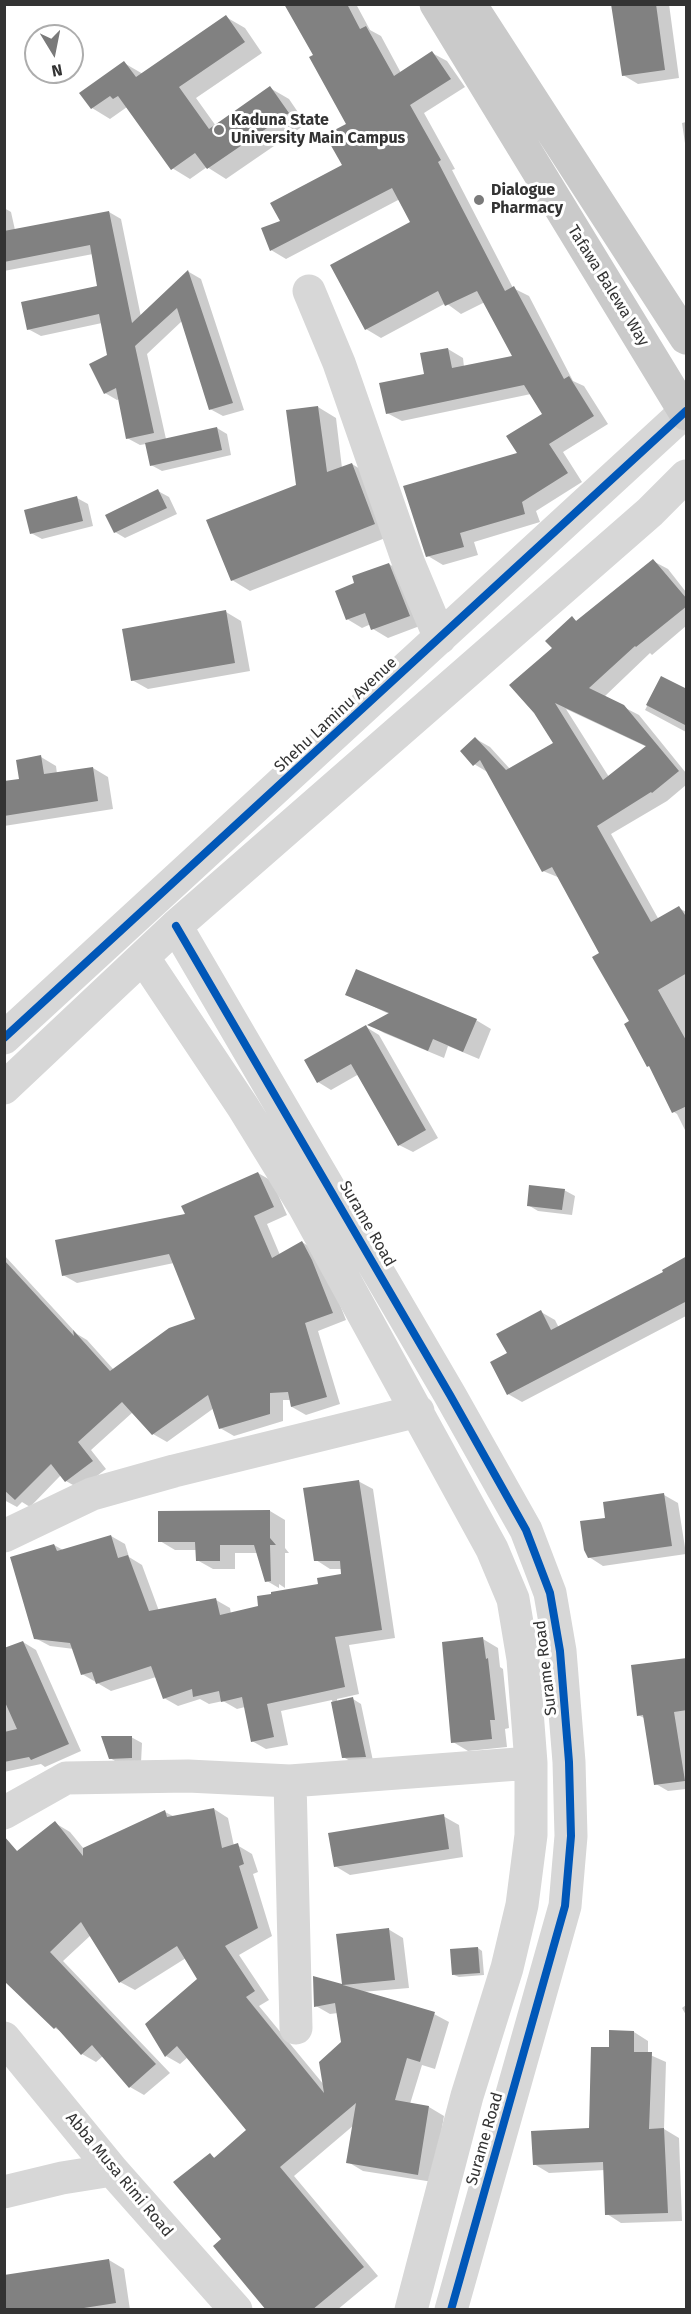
<!DOCTYPE html>
<style>
body{margin:0}
#map{position:relative;width:691px;height:2314px;overflow:hidden;background:#fff;font-family:"Fira Sans",sans-serif}
canvas{display:block}
.frame{position:absolute;inset:0;border:6px solid #333;pointer-events:none}
.north{position:absolute;left:24px;top:24px;width:60px;height:60px;box-sizing:border-box;background:#fff;border:2px solid #adadad;border-radius:50%;rotate:170deg;font-size:16px;font-weight:700;line-height:24px;text-align:center;color:#333}
.north::after{content:'';display:block;margin:auto;width:21px;height:27px;background:#7a7a7a;clip-path:polygon(50% 0,100% 100%,50% 72%,0 100%)}
</style>
<div id="map">
<canvas width="691" height="2314"></canvas>
<div class="frame"></div>
<div class="north">N</div>
</div>
<script>
const g = document.querySelector('canvas').getContext('2d');
g.lineJoin = 'round';
function fill(path, color) { g.fillStyle = color; g.fill(path, 'evenodd'); }
const poly = rows => new Path2D(rows.map(r => 'M' + r).join(''));
function stroke(path, color, width, dash) { g.strokeStyle = color; g.lineWidth = width; g.lineCap = dash ? 'butt' : 'round'; g.setLineDash(dash || []); g.stroke(path); }
function write(font, color, halo, rows, align = 'center') {
  g.font = font + ' "Fira Sans",sans-serif'; g.lineWidth = 6; g.setLineDash([]); g.textBaseline = 'middle'; g.strokeStyle = halo; g.fillStyle = color; for (const [text, x, y, turn = 0] of rows) {
    g.save(); g.translate(x, y); g.rotate((+turn || 0) * Math.PI / 180); g.textAlign = isNaN(turn) ? turn : align; if (halo) g.strokeText(text, 0, 0); g.fillText(text, 0, 0); g.restore();
  }
}
const shadow = poly([
 [286,4,356,4,370,30,381,36,401,73,432,53,447,61,465,87,424,113,455,169,452,170,513,288,529,296,573,381,584,386,608,424,563,452,582,482,536,511,540,522,474,542,478,555,443,565,428,556,519,454,544,414,531,394,402,421,387,413,426,375,448,349,463,358,464,367,514,357,485,302,461,314,446,303,381,338,366,329,412,222,400,199,286,259,271,250,282,222,344,165,348,124,315,56],
 [613,4,669,4,679,78,638,84,623,75],
 [226,17,245,28,262,53,196,98,216,126,270,88,289,99,306,124,226,179,207,167,190,179,172,168,127,107,110,119,92,108,124,63,143,74],
 [686,122,686,150,682,123],
 [4,208,11,212,15,230,109,212,121,219,141,317,189,272,201,279,244,410,223,416,210,409,182,321,147,354,166,439,217,428,227,434,231,455,162,471,151,465,146,444,140,445,127,438,120,399,117,400,105,393,109,355,102,323,41,336,28,329,99,287,93,254,4,271],
 [318,407,336,418,342,468,352,464,370,475,393,535,250,591,232,580,297,486],
 [158,491,169,497,177,514,125,538,115,532],
 [77,498,88,504,93,526,42,539,31,533],
 [653,561,668,569,686,592,686,626,652,655,650,653,604,697,639,715,686,773,686,785,667,801,611,834,659,920,679,908,686,912,686,1132,677,1114,674,1112,651,1067,601,953,560,878,543,871,489,773,474,764,476,739,490,747,510,769,555,744,554,648,572,618,578,622],
 [566,709,647,747,609,777],
 [389,564,404,573,425,624,388,638,373,629,371,624,362,628,347,619,356,584],
 [226,612,241,621,250,671,148,689,132,680],
 [662,678,686,691,686,732,645,710],
 [41,757,56,766,57,774,93,768,108,777,113,809,4,826,4,782,20,780],
 [347,994,476,1020,491,1029,479,1059,448,1046,444,1058,384,1033,370,1025,389,1014],
 [366,1027,379,1035,438,1138,413,1152,399,1145,359,1074,331,1090,318,1082],
 [258,1173,272,1181,287,1215,267,1224,280,1255,302,1242,316,1251,326,1269,346,1320,318,1331,340,1404,306,1415,292,1407,291,1400,283,1400,283,1421,234,1436,220,1428,214,1408,167,1442,153,1434,133,1412,91,1450,106,1469,80,1489,66,1481,61,1475,30,1507,22,1502,17,1507,4,1500,4,1255,77,1334,87,1340,114,1370,197,1320,174,1263,77,1283,63,1275,187,1216],
 [564,1190,575,1196,572,1215,538,1211,528,1205],
 [686,1258,686,1316,522,1402,508,1394,509,1354,541,1312,555,1320,559,1328,665,1273],
 [358,1481,373,1489,395,1638,349,1645,359,1694,337,1699,337,1702,353,1699,361,1704,373,1761,352,1762,343,1757,332,1700,281,1711,288,1745,266,1749,252,1741,245,1707,237,1709,223,1701,209,1704,200,1699,178,1706,164,1698,156,1677,111,1691,82,1674,74,1649,50,1646,35,1638,54,1545,63,1550,111,1536,125,1544,129,1557,142,1565,159,1611,216,1600,230,1608,231,1614,260,1607,284,1591,267,1581,258,1553,235,1553,235,1569,213,1569,197,1560,197,1550,175,1550,160,1541,270,1511,285,1520,285,1548,289,1553,285,1553,285,1588,279,1584,279,1588,284,1591,319,1585,343,1575,342,1569,330,1569,316,1560],
 [664,1495,678,1503,686,1554,603,1566,589,1557,607,1520],
 [483,1639,498,1648,500,1667,503,1669,509,1728,505,1729,507,1747,468,1751,453,1742],
 [23,1642,36,1650,81,1751,45,1767,41,1764,4,1772,4,1649],
 [686,1660,686,1789,668,1791,656,1784,646,1719,638,1715],
 [131,1737,142,1743,141,1763,120,1764,110,1758],
 [214,1809,228,1818,234,1846,237,1845,252,1854,258,1872,253,1874,272,1936,239,1955,269,2000,259,2006,324,2085,343,2042,338,2013,330,2014,316,2006,344,1986,338,1935,388,1929,403,1938,409,1988,362,1992,434,2014,449,2022,435,2069,422,2065,410,2104,429,2107,444,2116,433,2182,363,2171,348,2162,354,2125,294,2176,378,2276,337,2310,268,2310,223,2239,210,2155,215,2158,248,2131,188,2057,180,2064,166,2056,199,1979,186,1958,135,1990,120,1982,91,1935,63,1961,170,2073,144,2095,130,2087,103,2056,96,2062,82,2054,65,2034,55,2028,4,1979,55,1823,70,1832,84,1849,165,1812,175,1817],
 [443,1816,459,1825,463,1857,350,1875,335,1866],
 [478,1948,482,1951,484,1975,459,1977,454,1975],
 [686,2005,686,2015,682,2008],
 [634,2032,648,2041,648,2054,666,2062,664,2129,679,2138,682,2221,621,2223,607,2214,605,2170,549,2173,534,2164,590,2129,610,2049],
 [109,2260,124,2269,130,2310,4,2310]
]);
const building = poly([
 [284,4,347,4,360,29,366,26,394,76,432,51,451,79,410,105,441,160,438,162,505,291,514,286,564,379,569,376,594,416,549,444,568,473,522,502,525,514,460,533,464,547,426,557,403,486,517,453,506,436,542,414,524,385,386,414,379,383,424,374,420,353,448,348,452,368,512,356,477,291,445,306,438,291,365,330,330,265,410,222,392,188,270,251,261,228,280,221,270,203,342,165,325,135,346,124,309,57,313,55],
 [611,4,656,4,665,70,622,76],
 [226,15,245,42,179,87,209,129,270,86,289,113,207,169,195,153,171,170,118,96,113,99,110,96,91,109,79,93,124,61,136,77],
 [109,211,132,323,188,270,233,403,209,410,177,308,135,346,154,433,126,439,116,388,104,394,89,364,107,355,99,314,27,330,21,302,97,286,90,245,4,262,4,231],
 [318,406,327,472,352,463,375,524,231,581,206,520,296,485,286,410],
 [217,427,222,450,150,466,145,443],
 [158,489,167,508,114,533,105,515],
 [77,496,83,521,30,534,24,510],
 [653,559,687,599,687,606,636,647,635,646,589,688,624,705,679,771,652,793,651,792,597,826,651,922,679,906,687,918,687,973,658,990,687,1042,687,1106,672,1113,649,1066,647,1067,624,1024,629,1021,592,957,599,953,552,867,542,872,480,760,473,766,460,751,475,737,506,770,553,743,534,713,509,685,552,648,545,641,572,616,576,621],
 [555,703,646,746,603,780],
 [389,563,410,616,371,630,365,613,346,620,335,591,354,583,352,576],
 [226,610,235,663,131,681,122,629],
 [661,676,687,689,687,726,646,705],
 [41,755,44,774,93,767,98,801,4,816,4,781,19,779,16,760],
 [356,969,477,1019,463,1052,433,1039,428,1051,367,1025,389,1013,345,995],
 [366,1025,426,1130,398,1146,351,1064,317,1083,304,1060],
 [258,1172,274,1207,254,1216,272,1258,302,1241,312,1260,333,1313,305,1323,327,1397,291,1407,288,1392,270,1393,270,1414,219,1429,208,1395,152,1435,122,1402,78,1442,93,1461,65,1482,51,1464,15,1500,4,1490,4,1260,74,1336,73,1330,110,1371,169,1328,195,1319,169,1254,62,1276,55,1240,185,1214,181,1206],
 [529,1185,565,1189,562,1210,527,1206],
 [687,1256,687,1301,507,1395,490,1362,507,1353,496,1334,541,1310,551,1330,663,1272,662,1270],
 [359,1480,382,1630,335,1637,345,1687,267,1704,274,1737,251,1742,242,1697,221,1702,219,1691,193,1697,192,1689,163,1699,151,1666,96,1684,92,1672,81,1675,70,1643,34,1639,10,1557,54,1544,57,1551,111,1535,118,1558,128,1555,149,1611,216,1598,220,1615,258,1606,257,1596,271,1594,271,1592,318,1584,317,1578,341,1574,340,1561,314,1561,303,1488],
 [664,1493,672,1546,588,1558,584,1550,580,1521,605,1518,603,1502],
 [270,1510,270,1538,276,1545,270,1545,271,1581,265,1582,254,1545,220,1545,220,1561,196,1561,195,1542,158,1542,158,1511],
 [483,1637,486,1659,488,1658,495,1720,490,1720,492,1739,451,1743,442,1642],
 [23,1641,69,1744,31,1760,29,1757,4,1762,4,1732,17,1729,4,1700,4,1648],
 [687,1658,687,1710,674,1712,685,1781,654,1785,643,1715,637,1716,631,1665],
 [353,1697,366,1757,342,1758,331,1702],
 [101,1736,132,1736,132,1758,109,1759],
 [214,1808,222,1848,238,1843,244,1864,239,1866,258,1928,225,1946,255,1991,246,1997,324,2093,319,2062,341,2042,335,2003,314,2007,313,1976,342,1984,336,1934,389,1928,395,1980,343,1985,435,2012,420,2062,407,2058,395,2100,429,2106,418,2175,346,2163,356,2103,280,2167,364,2267,312,2310,266,2310,213,2246,221,2239,173,2182,210,2153,214,2158,246,2130,177,2046,165,2057,145,2024,197,1979,177,1946,119,1983,81,1922,50,1952,156,2064,129,2088,92,2045,81,2055,56,2027,54,2029,4,1981,4,1836,17,1851,55,1821,83,1856,83,1848,165,1810,167,1817],
 [444,1814,449,1849,334,1867,328,1833],
 [478,1947,480,1973,452,1975,450,1949],
 [609,2030,634,2031,634,2052,652,2052,649,2129,664,2128,668,2213,605,2215,603,2162,533,2165,531,2131,589,2128,591,2047,609,2047],
 [109,2259,116,2303,71,2310,4,2310,4,2275]
]);
const minor = poly([
 [309,291,339,363,409,564,440,638],
 [176,926,450,1395,526,1530,550,1593,560,1651,569,1762,571,1836,565,1906,451,2310],
 [143,957,243,1107,304,1206,492,1549,513,1599,523,1659,531,1763,531,1835,522,1905,507,1968,467,2096,411,2310],
 [4,1038,686,411],
 [4,1088,176,926,650,512,686,476],
 [4,1536,92,1494,174,1471,418,1411],
 [290,1781,296,2028],
 [4,1813,66,1778,188,1776,290,1781,531,1763],
 [4,2038,112,2170,236,2310],
 [4,2192,62,2178,112,2170]
]);
const major = poly([
 [436,4,686,414],
 [470,4,686,338]
]);
const cycleway = poly([
 [176,926,450,1395,526,1530,550,1593,560,1651,569,1762,571,1836,565,1906,451,2310],
 [4,1038,686,411]
]);
const markers = [
 [219,130,6,"#7a7a7a"],
 [479,200,6,"#7a7a7a"]
];
const poiNames = [
 ["Kaduna State",231,121],
 ["University Main Campus",231,139],
 ["Dialogue",491,191],
 ["Pharmacy",491,209]
];
const streetNames = [
 ["Tafawa Balewa Way",608,286,58],
 ["Shehu Laminu Avenue",336,715,-43],
 ["Surame Road",367,1224,60],
 ["Surame Road",546,1668,-97],
 ["Surame Road",485,2139,-74],
 ["Abba Musa Rimi Road",119,2175,50]
];
fill(shadow, '#0003');
fill(building, '#818181');
stroke(minor, '#d7d7d7', 33);
stroke(major, '#cacaca', 33);
stroke(cycleway, '#0057b8', 8);
for (const [x, y, r, color] of markers) { const dot = new Path2D(); dot.arc(x, y, r, 0, 2 * Math.PI); g.fillStyle = color; g.fill(dot); stroke(dot, '#fff', 2); }
write('bold 16px', '#333', '#fff', poiNames, 'left');
write('16px', '#333', '#fff', streetNames);
</script>
